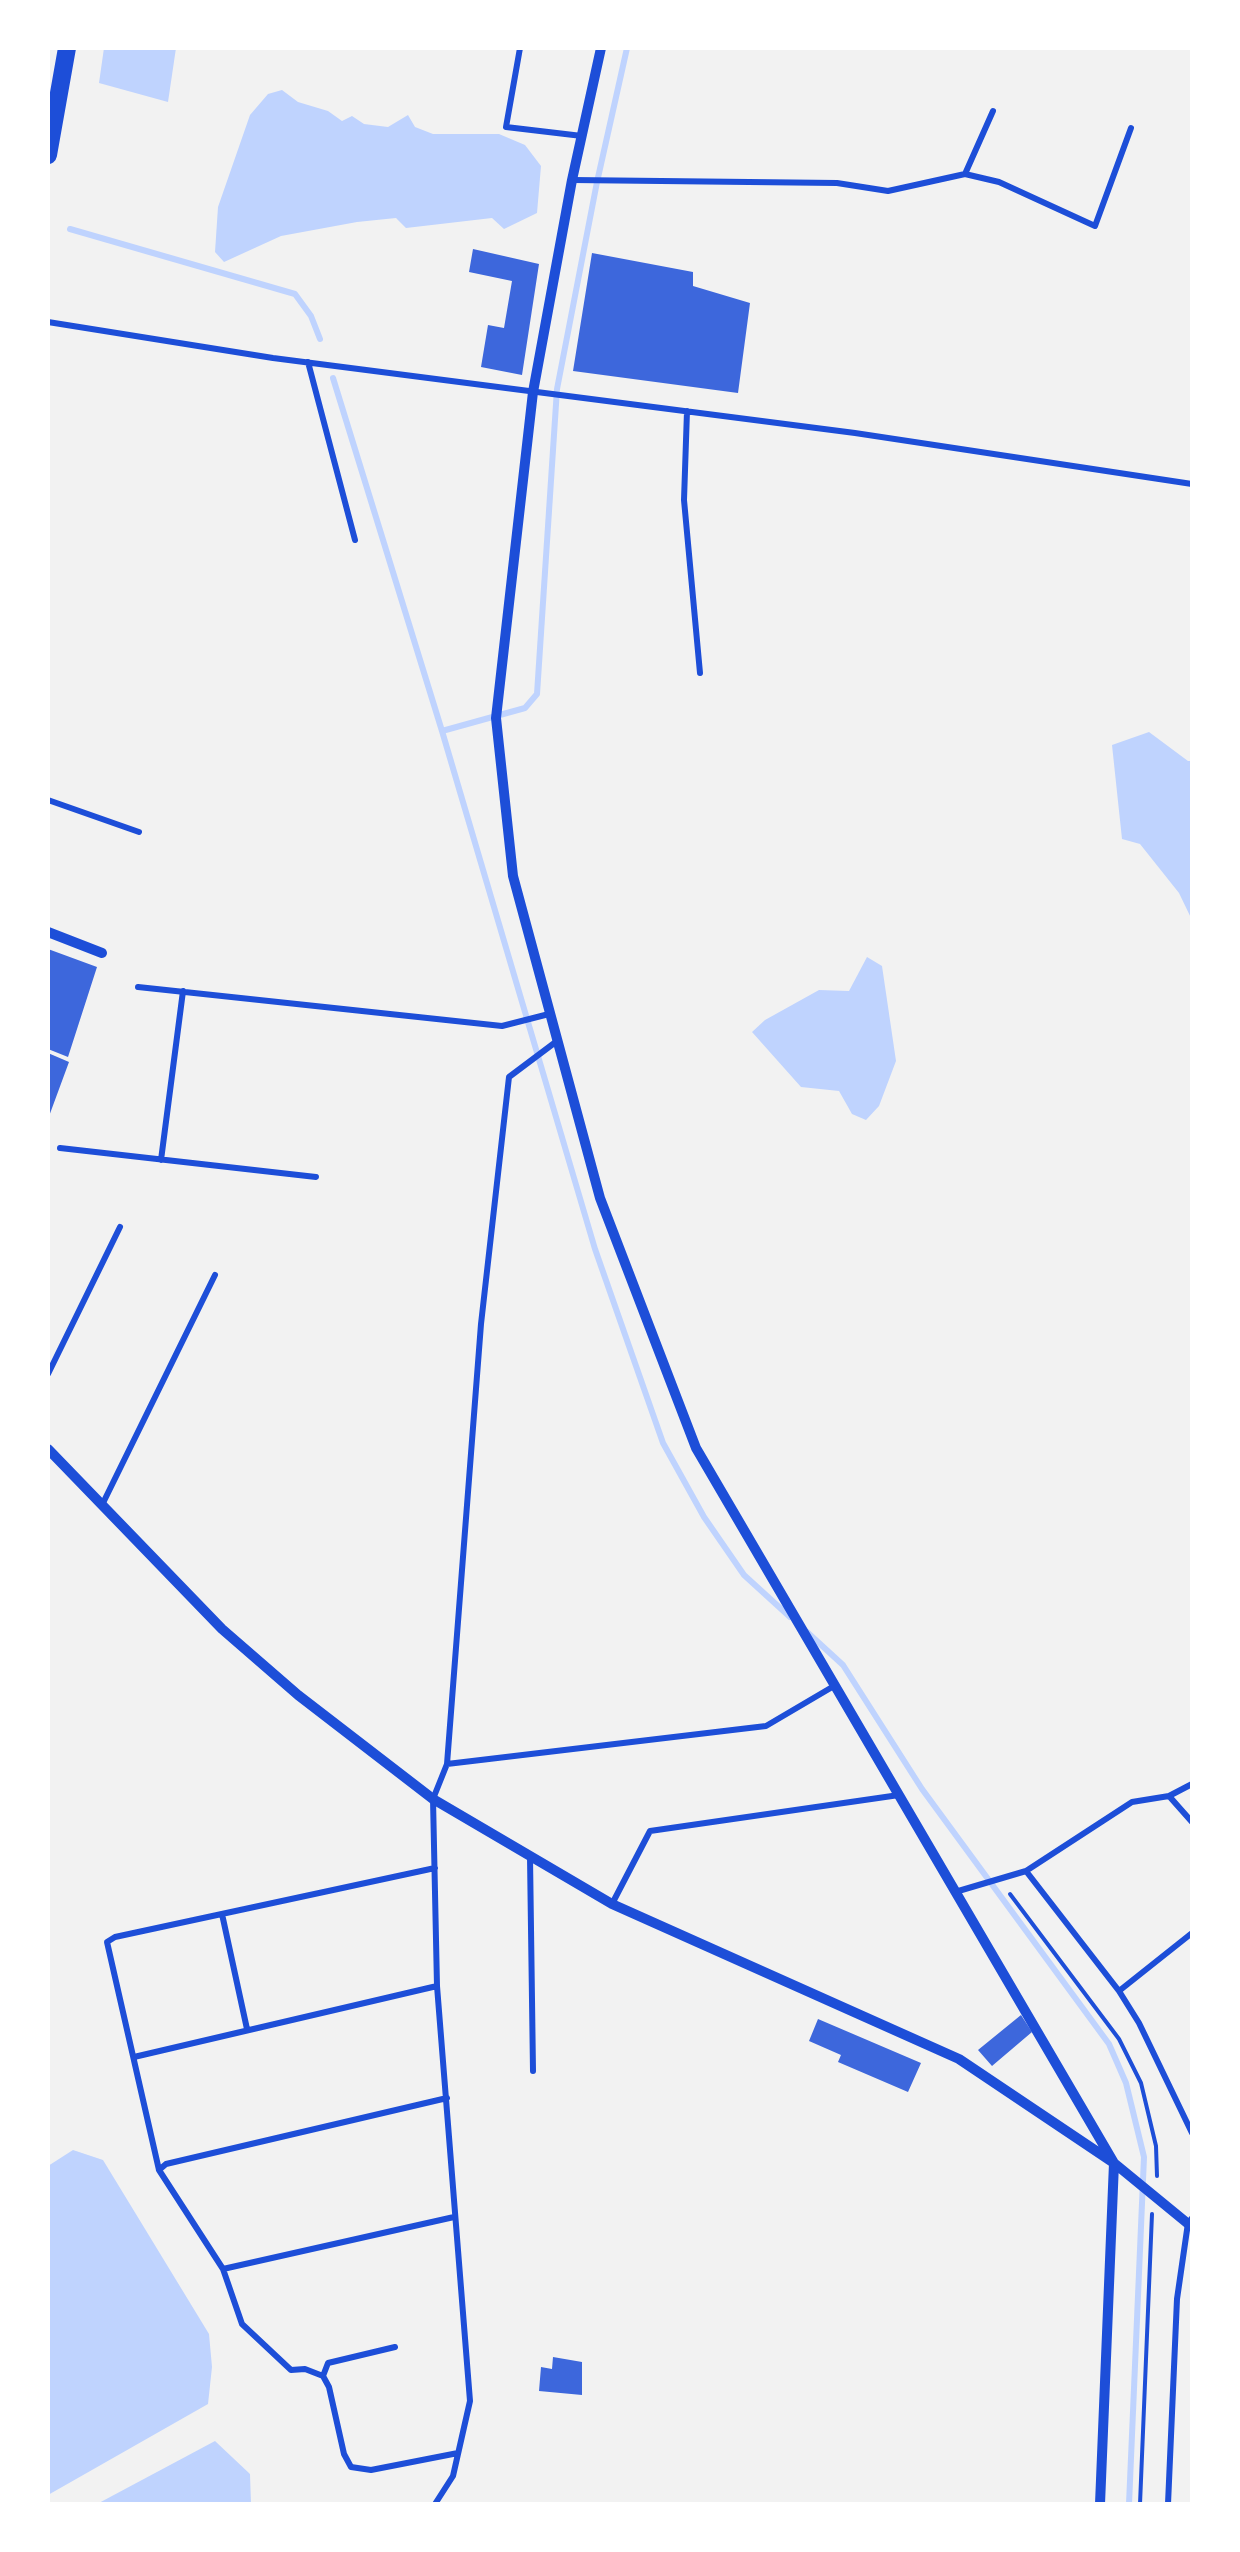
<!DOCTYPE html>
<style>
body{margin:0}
#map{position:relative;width:1240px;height:2552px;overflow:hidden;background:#f2f2f2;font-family:"Space Grotesk",sans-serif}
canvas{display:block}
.frame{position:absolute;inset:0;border:50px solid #fff;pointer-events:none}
</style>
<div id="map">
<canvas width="1240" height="2552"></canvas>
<div class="frame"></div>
</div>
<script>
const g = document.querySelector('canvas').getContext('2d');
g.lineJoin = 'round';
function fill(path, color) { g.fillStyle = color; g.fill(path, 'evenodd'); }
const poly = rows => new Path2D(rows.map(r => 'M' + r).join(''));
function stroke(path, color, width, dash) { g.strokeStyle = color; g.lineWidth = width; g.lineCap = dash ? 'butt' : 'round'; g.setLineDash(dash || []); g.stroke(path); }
const water = poly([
 [104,48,176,48,168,102,99,83],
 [282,90,298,102,328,111,342,121,352,116,364,124,388,127,408,115,415,127,433,134,499,134,525,145,541,166,537,213,504,229,492,218,406,228,396,218,357,222,281,236,224,262,215,252,218,207,250,115,268,94],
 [1149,732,1188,761,1192,761,1192,920,1179,893,1140,844,1122,839,1112,745],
 [867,957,882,966,896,1061,879,1106,866,1120,852,1114,839,1091,801,1087,752,1032,765,1020,819,990,849,991],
 [73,2150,103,2160,209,2334,212,2367,208,2404,48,2495,48,2166],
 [215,2441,250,2474,251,2504,97,2504]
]);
const stream = poly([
 [70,229,295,294,311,316,320,339],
 [333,378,442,731,595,1249,663,1443,704,1517,744,1575,790,1617],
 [442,731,525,708,537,694,557,389,597,182,627,48],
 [807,1632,843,1665,922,1789,1109,2044,1126,2083,1144,2157,1129,2504]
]);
const building = poly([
 [473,249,539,264,522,375,481,367,488,325,504,328,512,281,469,272],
 [592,253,693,272,693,286,750,303,738,393,573,371],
 [48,949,97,967,68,1057,48,1049],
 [48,1053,69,1062,48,1119],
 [1021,2015,1032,2032,992,2066,978,2050],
 [818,2019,921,2063,908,2092,838,2062,841,2055,809,2041],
 [553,2357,582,2362,582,2395,539,2391,541,2367,552,2369]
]);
const path = poly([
 [1010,1894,1119,2039,1141,2083,1156,2146,1157,2176],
 [1140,2504,1152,2214]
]);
const service = poly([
 [520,48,506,127,582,136],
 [965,174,993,111],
 [573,180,837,183,888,191,965,174,999,182,1095,226,1131,128],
 [48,322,273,358,855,433,1192,484],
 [308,362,355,540],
 [687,411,684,500,700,673],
 [48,800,139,832],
 [138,987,502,1026,549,1014],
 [60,1148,316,1177],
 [161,1160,183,991],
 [48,1374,120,1227],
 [103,1503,215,1275],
 [447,1764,766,1726,834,1686],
 [1169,1796,1192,1784],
 [530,1857,533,2071],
 [435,1868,115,1937,107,1942,159,2170,223,2269,242,2324,291,2370,305,2369,323,2376,329,2387,344,2454,351,2467,371,2470,458,2453],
 [1026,1871,1132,1802,1169,1796,1192,1822],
 [955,1892,1026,1871,1119,1991,1139,2023,1192,2133],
 [612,1904,650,1831,899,1795],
 [222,1914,247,2029],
 [1119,1991,1192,1933],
 [134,2057,437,1986],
 [159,2170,166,2164,447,2098],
 [223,2269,454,2217],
 [323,2376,328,2363,395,2347],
 [435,2504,453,2476,470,2401,437,1986,433,1799,447,1764,481,1324,509,1077,557,1041],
 [1168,2504,1177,2299,1188,2223,1192,2218]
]);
const minor = poly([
 [601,48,572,180,533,392,496,718,513,876,600,1198,696,1448,1114,2163],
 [48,932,102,953],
 [48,1449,222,1629,298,1695,433,1799,612,1904,959,2059,1114,2163,1192,2227],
 [1100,2504,1114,2163]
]);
const secondary = poly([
 [48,155,67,48]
]);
fill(water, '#bfd3fe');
stroke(stream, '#bfd3fe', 6);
fill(building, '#3d67dc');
stroke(path, '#1d4ed8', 4);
stroke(service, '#1d4ed8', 6);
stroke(minor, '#1d4ed8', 10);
stroke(secondary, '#1d4ed8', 18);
</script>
